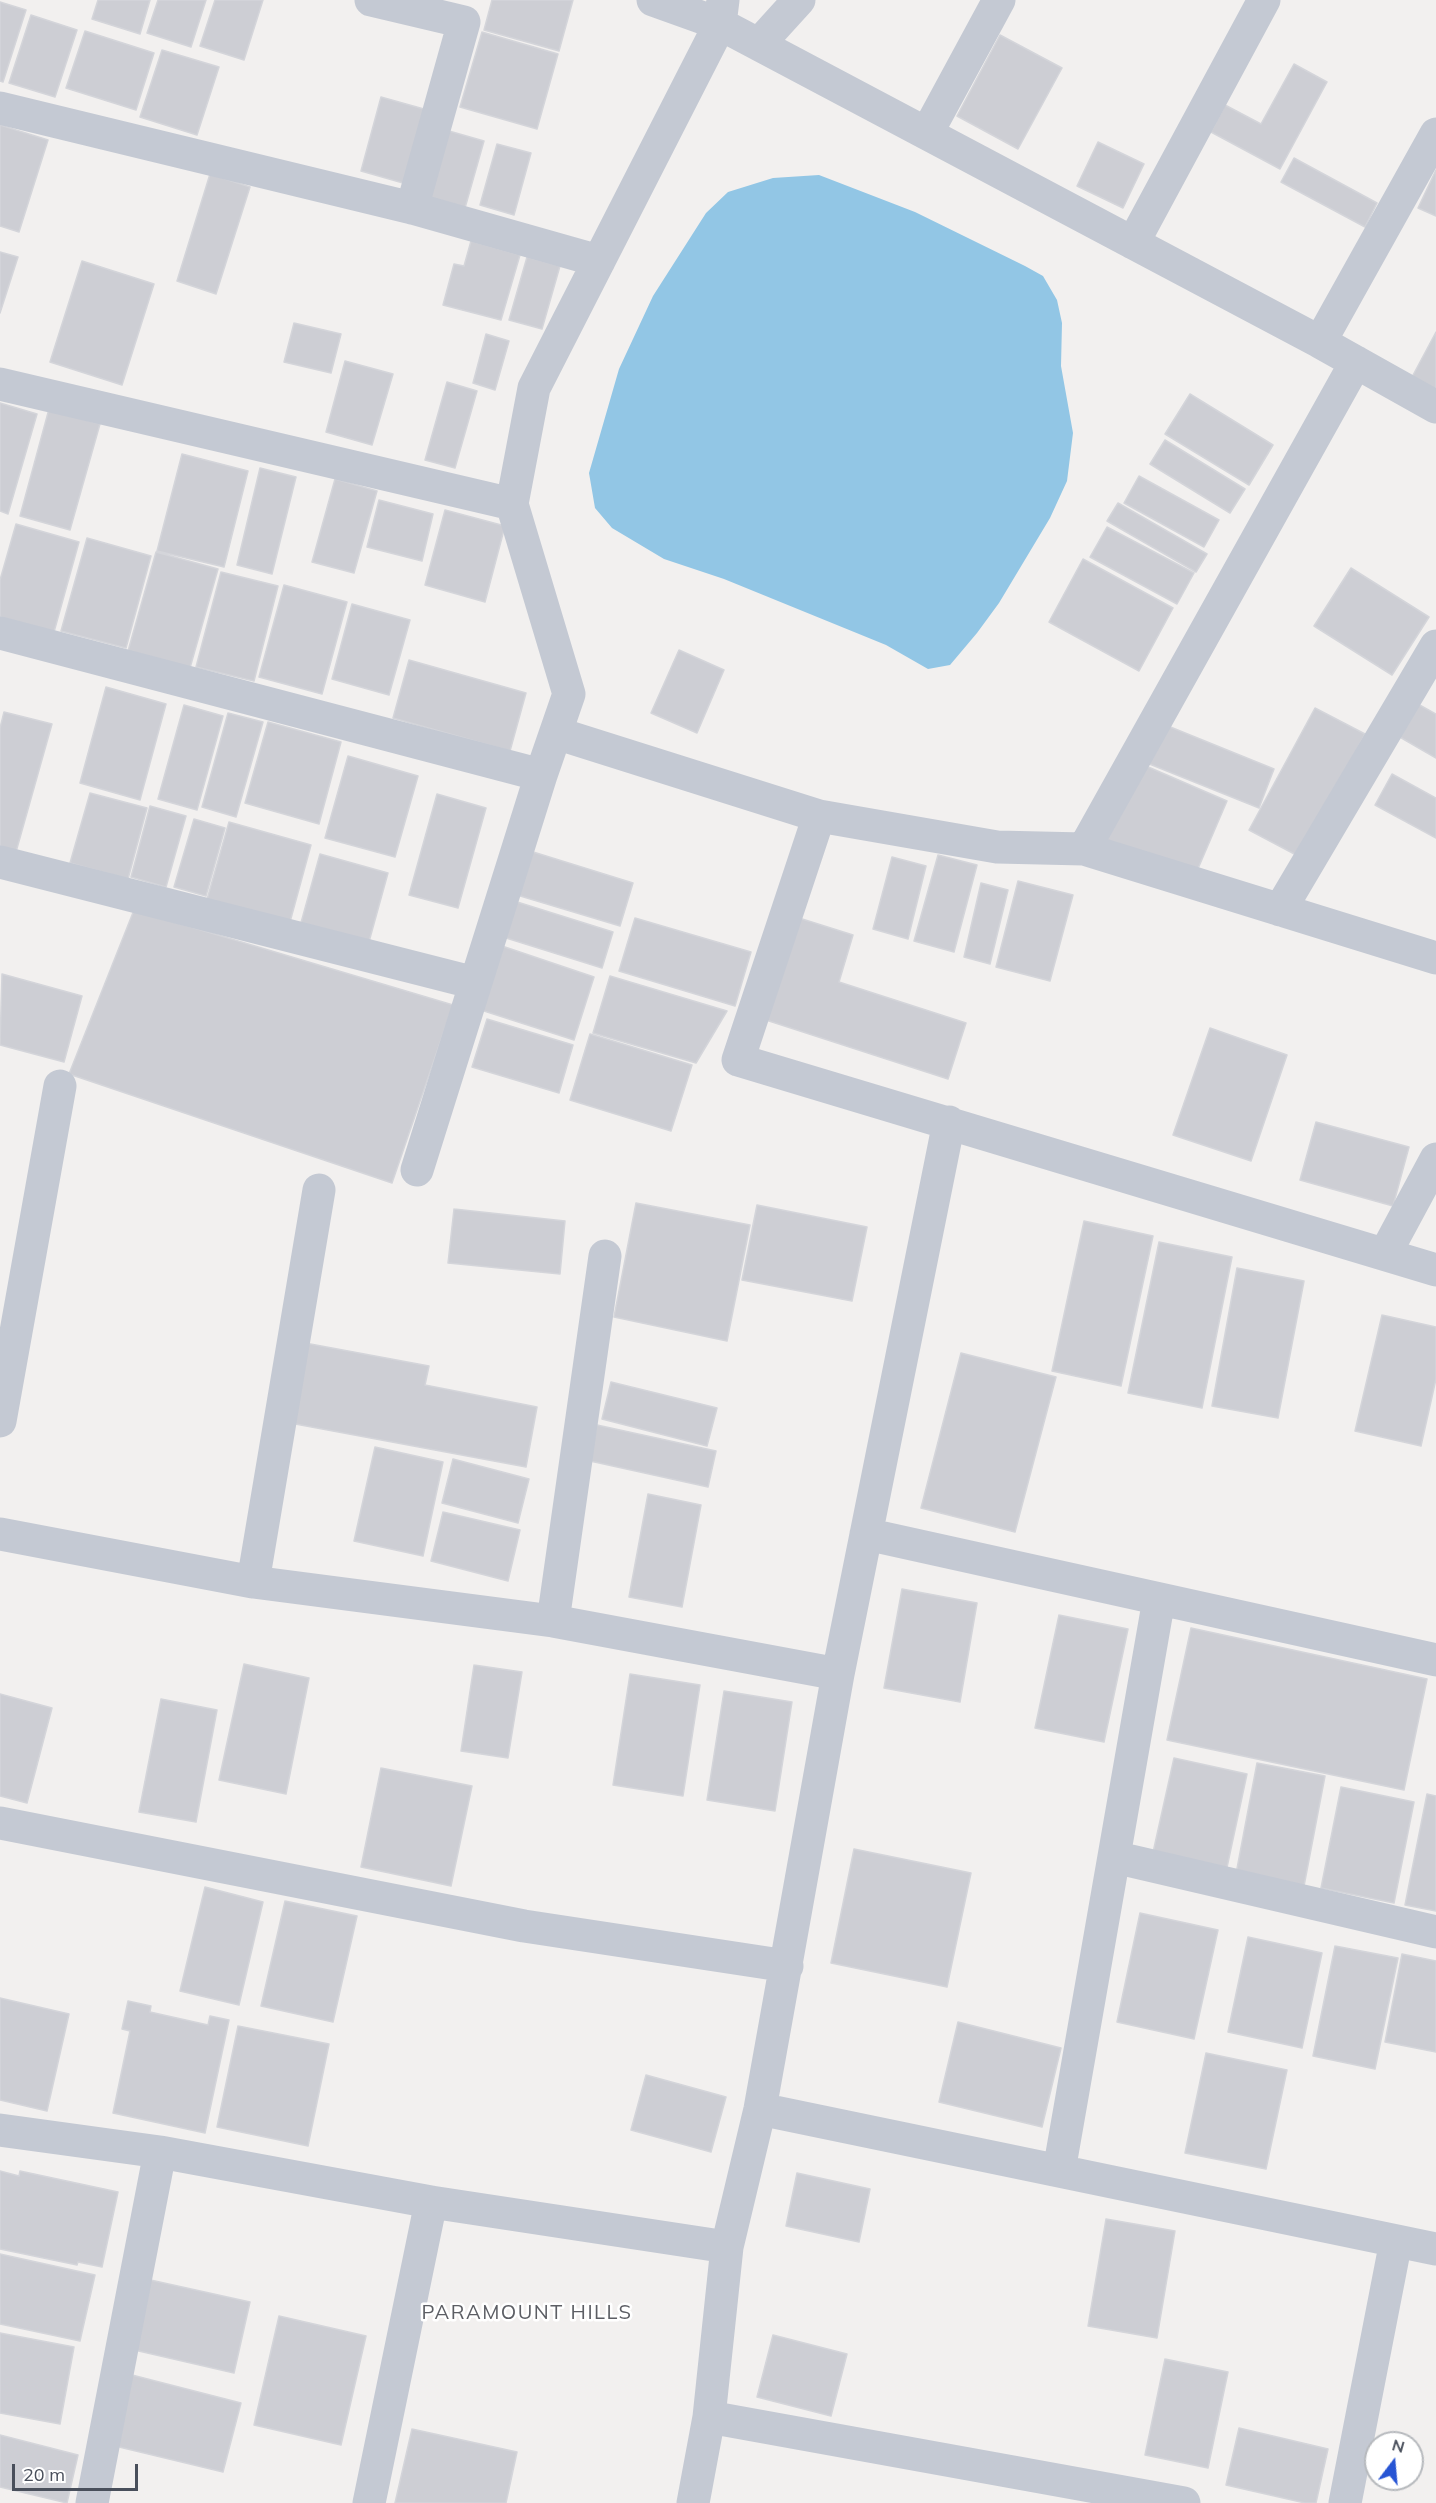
<!DOCTYPE html>
<style>
body{margin:0}
#map{position:relative;width:1436px;height:2503px;overflow:hidden;background:#f2f0ef;font-family:Mulish,sans-serif}
canvas{display:block}
.north{position:absolute;left:1364px;top:2431px;width:60px;height:60px;box-sizing:border-box;background:#fff;border:2px solid #b6b9bd;border-radius:50%;rotate:16deg;font-size:16px;font-weight:700;line-height:24px;text-align:center;color:#494f5b}
.north::after{content:'';display:block;margin:auto;width:21px;height:27px;background:#2755d4;clip-path:polygon(50% 0,100% 100%,50% 72%,0 100%)}
.scale{position:absolute;left:12px;top:2464px;width:126px;height:27px;box-sizing:border-box;border:3px solid #494f5b;border-top:0;padding-left:8px;font-size:18px;line-height:21px;white-space:nowrap;color:#494f5b;-webkit-text-stroke:4px #fff;paint-order:stroke}
</style>
<div id="map">
<canvas width="1436" height="2503"></canvas>
<div class="north">N</div>
<div class="scale">20 m</div>
</div>
<script>
const g = document.querySelector('canvas').getContext('2d');
g.lineJoin = 'round';
function fill(path, color) { g.fillStyle = color; g.fill(path, 'evenodd'); }
const poly = rows => new Path2D(rows.map(r => 'M' + r).join(''));
function stroke(path, color, width, dash) { g.strokeStyle = color; g.lineWidth = width; g.lineCap = dash ? 'butt' : 'round'; g.setLineDash(dash || []); g.stroke(path); }
function write(font, color, halo, rows, align = 'center') {
  g.font = font + ' Mulish,sans-serif'; g.lineWidth = 5; g.setLineDash([]); g.textBaseline = 'middle'; g.strokeStyle = halo; g.fillStyle = color; for (const [text, x, y, turn = 0] of rows) {
    g.save(); g.translate(x, y); g.rotate((+turn || 0) * Math.PI / 180); g.textAlign = isNaN(turn) ? turn : align; if (halo) g.strokeText(text, 0, 0); g.fillText(text, 0, 0); g.restore();
  }
}
const water = poly([
 [819,175,915,212,1025,266,1043,276,1057,300,1062,323,1061,366,1073,433,1067,481,1050,518,999,603,977,633,950,665,928,669,886,645,724,579,664,559,612,528,595,508,589,473,619,369,653,296,706,213,728,192,773,178]
]);
const building = poly([
 [98,0,150,0,140,34,92,19,98,0],
 [158,0,206,0,191,47,147,33,158,0],
 [215,0,263,0,244,60,200,46,215,0],
 [492,0,573,0,559,51,484,30,492,0],
 [0,2,26,10,3,82,0,81,0,2],
 [31,15,77,30,55,97,9,83,31,15],
 [85,31,154,53,136,110,66,88,85,31],
 [482,32,558,54,537,129,460,107,482,32],
 [1000,35,1062,68,1018,149,957,116,1000,35],
 [162,50,219,67,197,135,140,117,162,50],
 [1294,64,1327,82,1280,169,1211,132,1225,105,1261,124,1294,64],
 [381,97,431,111,410,185,361,171,381,97],
 [0,125,48,140,19,232,0,226,0,125],
 [442,129,484,141,465,208,424,196,442,129],
 [1098,142,1144,164,1123,208,1077,186,1098,142],
 [497,144,531,153,514,215,480,205,497,144],
 [1294,158,1377,203,1365,227,1281,182,1294,158],
 [1436,170,1436,216,1418,208,1436,170],
 [210,174,250,187,216,294,177,281,210,174],
 [471,241,520,255,501,320,443,305,454,264,464,266,471,241],
 [0,252,18,257,0,313,0,252],
 [527,257,560,266,542,329,509,320,527,257],
 [82,261,154,284,122,385,50,362,82,261],
 [294,323,341,334,331,373,284,362,294,323],
 [1436,332,1436,390,1412,377,1436,332],
 [486,334,509,341,495,390,473,383,486,334],
 [345,361,393,374,372,445,326,432,345,361],
 [447,382,477,391,455,468,425,460,447,382],
 [1190,394,1273,445,1249,485,1165,434,1190,394],
 [0,403,37,414,8,514,0,511,0,403],
 [49,409,100,424,70,530,20,516,49,409],
 [1165,440,1245,489,1230,513,1150,464,1165,440],
 [182,454,248,471,224,567,157,551,182,454],
 [260,468,296,477,272,574,237,565,260,468],
 [1139,476,1219,520,1204,547,1124,503,1139,476],
 [335,479,377,491,354,573,312,562,335,479],
 [379,500,433,514,422,561,367,547,379,500],
 [1118,503,1207,554,1196,572,1107,521,1118,503],
 [445,510,505,526,485,602,425,585,445,510],
 [16,524,79,542,54,632,0,617,0,580,16,524],
 [1107,527,1194,573,1177,604,1090,557,1107,527],
 [87,538,151,556,126,648,61,631,87,538],
 [156,552,218,569,190,668,128,651,156,552],
 [1083,559,1173,608,1139,671,1049,622,1083,559],
 [1351,568,1429,617,1392,675,1314,626,1351,568],
 [221,572,278,586,254,681,196,667,221,572],
 [284,585,347,602,322,694,259,677,284,585],
 [352,604,410,620,389,695,332,679,352,604],
 [679,650,724,670,697,733,651,713,679,650],
 [409,660,526,693,510,751,393,718,409,660],
 [106,687,166,704,140,800,80,783,106,687],
 [1416,703,1436,714,1436,758,1398,736,1416,703],
 [184,705,223,716,197,810,158,799,184,705],
 [1315,708,1365,734,1300,857,1249,830,1315,708],
 [4,712,52,724,14,859,0,855,0,728,4,712],
 [228,713,263,722,236,817,202,807,228,713],
 [268,722,341,742,319,824,245,803,268,722],
 [1158,722,1274,769,1259,808,1142,761,1158,722],
 [348,756,418,776,395,857,325,838,348,756],
 [1139,763,1227,801,1194,878,1106,841,1139,763],
 [1392,774,1436,798,1436,838,1375,805,1392,774],
 [90,793,147,808,128,879,70,863,90,793],
 [437,794,486,808,458,908,409,895,437,794],
 [150,806,186,816,166,887,131,877,150,806],
 [194,819,225,828,206,896,174,887,194,819],
 [229,822,311,845,287,933,204,910,229,822],
 [530,851,633,883,620,926,517,895,530,851],
 [320,854,388,873,367,949,299,930,320,854],
 [938,855,977,865,954,952,914,941,938,855],
 [892,857,926,866,908,939,873,929,892,857],
 [1018,881,1073,895,1050,981,996,967,1018,881],
 [981,883,1008,890,990,964,964,957,981,883],
 [514,901,613,932,602,968,503,937,514,901],
 [134,910,453,1005,392,1183,69,1074,134,910],
 [635,918,751,952,735,1006,619,971,635,918],
 [799,918,853,935,839,982,966,1023,948,1079,766,1020,799,918],
 [502,946,594,977,574,1040,481,1010,502,946],
 [2,974,82,996,64,1062,0,1045,2,974],
 [610,976,727,1011,696,1063,593,1033,610,976],
 [487,1019,573,1045,559,1093,472,1067,487,1019],
 [1210,1028,1287,1055,1251,1161,1173,1135,1210,1028],
 [590,1034,692,1065,671,1131,570,1100,590,1034],
 [1316,1122,1409,1147,1393,1206,1300,1180,1316,1122],
 [636,1203,750,1225,727,1341,614,1317,636,1203],
 [757,1205,867,1227,852,1301,742,1280,757,1205],
 [454,1209,565,1221,560,1274,448,1263,454,1209],
 [1084,1221,1153,1236,1121,1386,1052,1371,1084,1221],
 [1159,1242,1232,1257,1202,1408,1128,1393,1159,1242],
 [1237,1268,1304,1281,1278,1418,1212,1406,1237,1268],
 [1382,1315,1436,1327,1436,1379,1421,1446,1355,1431,1382,1315],
 [305,1343,429,1366,425,1385,537,1407,526,1467,290,1423,305,1343],
 [961,1353,1056,1377,1015,1532,921,1508,961,1353],
 [611,1382,717,1408,707,1446,602,1419,611,1382],
 [597,1425,716,1451,708,1487,590,1461,597,1425],
 [375,1447,443,1462,423,1556,354,1541,375,1447],
 [453,1459,529,1479,518,1523,442,1503,453,1459],
 [648,1494,701,1505,682,1607,629,1597,648,1494],
 [443,1512,520,1530,508,1581,431,1561,443,1512],
 [902,1589,977,1603,960,1702,884,1688,902,1589],
 [1059,1615,1128,1629,1104,1742,1035,1728,1059,1615],
 [1191,1628,1427,1679,1404,1790,1167,1740,1191,1628],
 [244,1664,309,1678,286,1794,219,1780,244,1664],
 [474,1665,522,1672,508,1758,461,1751,474,1665],
 [630,1674,700,1685,683,1796,613,1785,630,1674],
 [724,1691,792,1702,775,1811,707,1800,724,1691],
 [0,1694,52,1708,27,1803,0,1796,0,1694],
 [161,1699,217,1710,196,1822,139,1812,161,1699],
 [1174,1758,1247,1774,1226,1872,1152,1857,1174,1758],
 [1257,1763,1325,1776,1304,1886,1236,1874,1257,1763],
 [381,1768,472,1786,451,1886,361,1867,381,1768],
 [1341,1787,1414,1802,1394,1903,1321,1888,1341,1787],
 [1427,1794,1436,1796,1436,1911,1405,1905,1427,1794],
 [854,1849,971,1873,947,1987,831,1963,854,1849],
 [205,1887,263,1902,239,2005,180,1991,205,1887],
 [285,1901,357,1916,333,2022,261,2006,285,1901],
 [1140,1913,1218,1930,1194,2039,1117,2022,1140,1913],
 [1248,1937,1322,1953,1302,2048,1228,2032,1248,1937],
 [1335,1946,1398,1958,1375,2069,1313,2056,1335,1946],
 [1402,1954,1436,1961,1436,2052,1385,2042,1402,1954],
 [0,1998,69,2014,47,2111,0,2100,0,1998],
 [128,2001,151,2006,150,2012,208,2025,210,2016,229,2020,205,2133,113,2113,130,2031,122,2029,128,2001],
 [958,2022,1061,2048,1042,2127,939,2102,958,2022],
 [238,2026,329,2044,308,2146,217,2127,238,2026],
 [1206,2053,1287,2070,1266,2169,1185,2153,1206,2053],
 [646,2075,726,2097,711,2152,631,2130,646,2075],
 [0,2171,19,2176,20,2171,118,2192,102,2267,78,2262,77,2265,0,2249,0,2171],
 [797,2173,870,2189,859,2242,786,2226,797,2173],
 [1106,2219,1175,2231,1157,2338,1088,2326,1106,2219],
 [0,2254,95,2275,80,2341,0,2324,0,2254],
 [146,2279,250,2302,234,2373,130,2349,146,2279],
 [279,2316,366,2336,341,2445,254,2425,279,2316],
 [0,2333,74,2347,60,2424,0,2413,0,2333],
 [773,2335,847,2354,831,2416,757,2397,773,2335],
 [1165,2359,1228,2372,1208,2468,1145,2455,1165,2359],
 [132,2375,241,2403,223,2472,115,2446,132,2375],
 [1239,2428,1328,2449,1316,2503,1305,2503,1226,2485,1239,2428],
 [412,2429,517,2452,506,2503,395,2503,412,2429],
 [0,2435,78,2455,67,2503,0,2487,0,2435]
]);
const minor = poly([
 [371,0,464,22,412,208],
 [653,0,720,24,1320,342,1436,407],
 [759,44,799,0],
 [0,108,412,208,599,261],
 [927,133,999,0],
 [1133,243,1264,0],
 [1320,342,1436,134],
 [0,384,512,504],
 [0,633,541,775],
 [556,733,819,816,997,847,1084,849,1436,958],
 [819,816,738,1060,1436,1270],
 [1084,849,1356,362],
 [0,862,475,983],
 [1280,910,1436,646],
 [417,1170,541,775,569,694,512,504,534,388,720,24,723,0],
 [1385,1254,1436,1159],
 [0,1421,60,1086],
 [0,1534,253,1582,553,1621,838,1674],
 [866,1534,1436,1660],
 [253,1582,319,1190],
 [553,1621,605,1256],
 [0,1823,524,1926,787,1966],
 [1114,1857,1436,1932],
 [760,2109,1436,2249],
 [0,2130,160,2152,431,2202,727,2247],
 [1059,2171,1159,1599],
 [709,2417,1184,2503],
 [92,2503,160,2152],
 [369,2503,431,2202],
 [693,2503,709,2417,727,2247,760,2109,838,1674,949,1122],
 [1345,2503,1396,2241]
]);
const neighbourhoodNames = [
 ["PARAMOUNT HILLS",527,2313]
];
fill(water, '#92c6e5');
fill(building, '#cdced4');
stroke(building, '#d4d5da', 1.5);
stroke(minor, '#c4c9d3', 33);
g.letterSpacing = '1.5px';
write('20px', '#5c5e64', '#fff', neighbourhoodNames);
g.letterSpacing = '0px';
</script>
